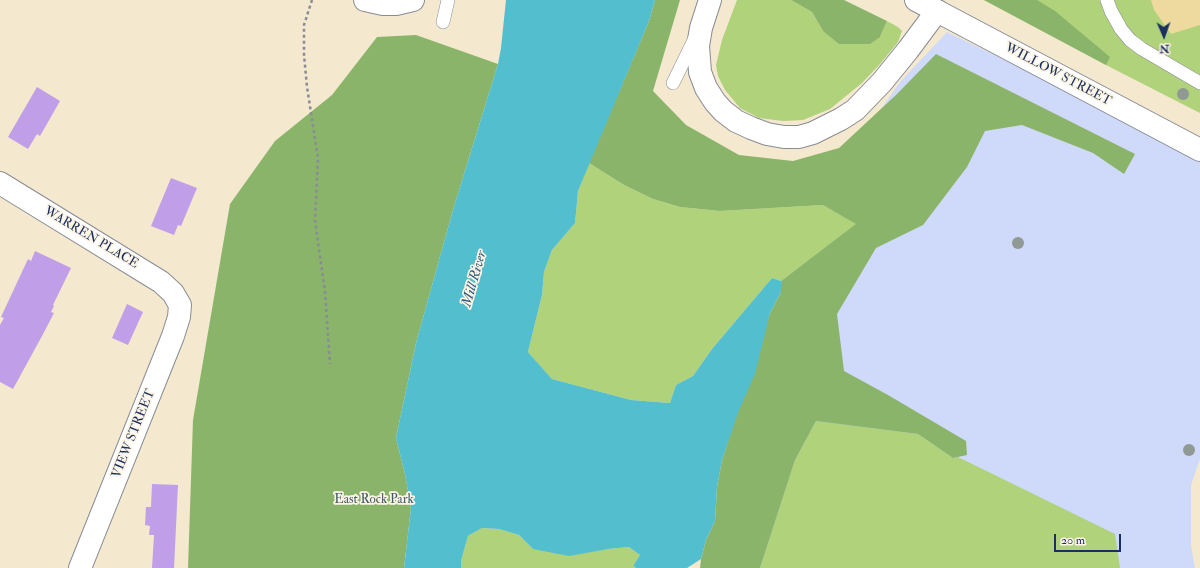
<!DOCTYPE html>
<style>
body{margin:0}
#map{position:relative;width:1200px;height:568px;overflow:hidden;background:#f4e8ce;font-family:"IM FELL Double Pica",serif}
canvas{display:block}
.north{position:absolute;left:1144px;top:16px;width:40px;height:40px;-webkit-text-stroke:3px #fcf5e5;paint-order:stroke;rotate:178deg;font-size:11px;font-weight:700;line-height:16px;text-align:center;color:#1b2f5e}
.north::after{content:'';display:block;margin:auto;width:14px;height:18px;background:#1b2f5e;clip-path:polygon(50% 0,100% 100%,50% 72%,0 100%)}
.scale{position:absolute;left:1054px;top:534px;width:67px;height:18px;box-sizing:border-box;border:2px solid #1b2f5e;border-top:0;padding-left:5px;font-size:12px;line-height:14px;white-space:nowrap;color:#1b2f5e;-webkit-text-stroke:3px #fcf5e5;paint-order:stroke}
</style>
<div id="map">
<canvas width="1200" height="568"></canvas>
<div class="north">N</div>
<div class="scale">20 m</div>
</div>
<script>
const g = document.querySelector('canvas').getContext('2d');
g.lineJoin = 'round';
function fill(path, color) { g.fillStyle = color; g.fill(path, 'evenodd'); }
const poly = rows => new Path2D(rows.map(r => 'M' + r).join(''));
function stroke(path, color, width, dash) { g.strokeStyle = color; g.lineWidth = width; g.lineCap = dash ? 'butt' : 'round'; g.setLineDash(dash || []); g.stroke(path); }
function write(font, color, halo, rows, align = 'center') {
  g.font = font + ' "IM FELL Double Pica",serif'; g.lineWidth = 3.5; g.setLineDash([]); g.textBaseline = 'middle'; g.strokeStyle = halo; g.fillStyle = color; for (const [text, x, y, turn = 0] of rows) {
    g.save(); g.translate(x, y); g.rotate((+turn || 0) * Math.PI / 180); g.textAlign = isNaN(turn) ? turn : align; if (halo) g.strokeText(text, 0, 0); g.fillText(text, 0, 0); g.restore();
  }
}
const built = poly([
 [947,32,1200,155,1200,459,1191,485,1191,546,1195,568,716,568,837,252,809,183,867,129,900,82]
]);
const green = poly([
 [737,0,791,0,812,12,823,31,880,37,887,21,898,27,902,31,898,42,880,64,862,83,830,109,803,120,783,121,759,118,740,108,725,90,718,76,716,65,722,40],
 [984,0,1200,0,1200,113,1106,65],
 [589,163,624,185,653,199,680,207,720,211,823,205,857,224,781,281,772,278,712,349,693,376,676,385,670,403,631,400,552,379,528,352,542,295,544,272,552,250,575,223,578,191],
 [816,421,918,434,953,458,958,457,1115,534,1120,568,760,568,795,460],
 [482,528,499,529,519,535,533,549,608,549,629,547,640,555,633,566,636,568,461,568,461,561,468,536]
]);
const forest = poly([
 [655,0,680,0,653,91,686,125,739,155,793,161,839,148,897,94,936,54,1135,154,1124,174,1093,153,1022,125,985,131,967,167,923,225,876,248,837,314,844,371,888,395,966,441,967,455,953,458,918,434,816,421,795,460,760,568,700,568,701,559,706,540,715,521,717,487,722,460,770,313,781,292,781,281,856,224,823,205,720,211,680,207,653,199,624,185,589,163,649,21],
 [791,0,844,0,887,21,880,37,870,44,839,44,823,31,812,12],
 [984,0,1037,0,1055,11,1110,57,1106,65],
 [416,35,498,64,453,210,416,343,396,438,405,474,411,508,404,568,188,568,193,420,230,204,275,141,332,95,377,37]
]);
const sand = poly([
 [1151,0,1200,0,1200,25,1171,34,1154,10]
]);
const water = poly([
 [506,0,655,0,649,21,578,191,575,223,552,250,544,272,542,295,528,352,552,379,631,400,670,403,676,385,693,376,712,349,772,278,781,281,781,292,770,313,755,374,739,410,722,460,717,487,715,521,706,540,701,559,687,568,636,568,633,566,640,555,629,547,608,549,569,556,533,549,519,535,499,529,482,528,468,536,461,561,461,568,404,568,411,508,405,474,396,438,416,343,453,210,498,64,501,48]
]);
const building = poly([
 [37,87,60,101,40,136,37,134,28,149,8,137],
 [171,178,197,188,181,226,178,225,174,235,151,226],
 [35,251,71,268,53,305,54,306,51,312,54,313,42,336,13,389,0,382,0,325,4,318,1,317,28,259,31,261],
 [127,304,143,312,128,345,112,338],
 [152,484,178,485,174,568,152,568,154,535,149,535,150,526,145,525,146,507,151,507]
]);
const path = poly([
 [312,0,304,25,304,55,307,87,318,158,315,221,325,292,330,364]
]);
const lane = poly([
 [1107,0,1111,11,1121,29,1130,40,1142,49,1200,83],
 [443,22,448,0],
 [673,83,695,38]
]);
const street = poly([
 [0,183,161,282,173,293,180,305,179,317,173,336,80,568]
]);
const secondary = poly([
 [937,11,1200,150]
]);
const primary = poly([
 [916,0,937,11]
]);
const highway = poly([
 [365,0,383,4,396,4,413,0],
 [710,0,701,28,698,46,700,72,706,88,715,102,723,111,736,121,751,128,767,134,784,137,799,137,813,133,841,119,855,110,882,82,908,50,937,11]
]);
const trees = [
 [1183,94],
 [1018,243],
 [1189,450]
];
const streetNames = [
 ["WILLOW STREET",1058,75,28],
 ["WARREN PLACE",91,238,31],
 ["VIEW STREET",134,434,-68]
];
const parkNames = [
 ["East Rock Park",374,500]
];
const waterNames = [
 ["Mill River",475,279,-74]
];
fill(built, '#cfdafa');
fill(green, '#afd27b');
fill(forest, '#8bb46b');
fill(sand, '#eeda9e');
fill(water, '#53bece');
fill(building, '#c09ee8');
stroke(lane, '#888c96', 14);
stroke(street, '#888c96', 24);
stroke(secondary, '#888c96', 24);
stroke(primary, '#888c96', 24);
stroke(highway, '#888c96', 24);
stroke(path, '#888c96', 2.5, [3, 3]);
stroke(lane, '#fff', 13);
stroke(street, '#fff', 22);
stroke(secondary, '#fff', 22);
stroke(primary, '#fff', 22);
stroke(highway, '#fff', 22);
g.fillStyle = '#919994';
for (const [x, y] of trees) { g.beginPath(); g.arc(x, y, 6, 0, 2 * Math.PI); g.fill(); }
write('13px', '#1b2f5e', '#fcf5e5', streetNames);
write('13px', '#405865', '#fcf5e5', parkNames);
write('italic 14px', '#2c5a80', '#fcf5e5', waterNames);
</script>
